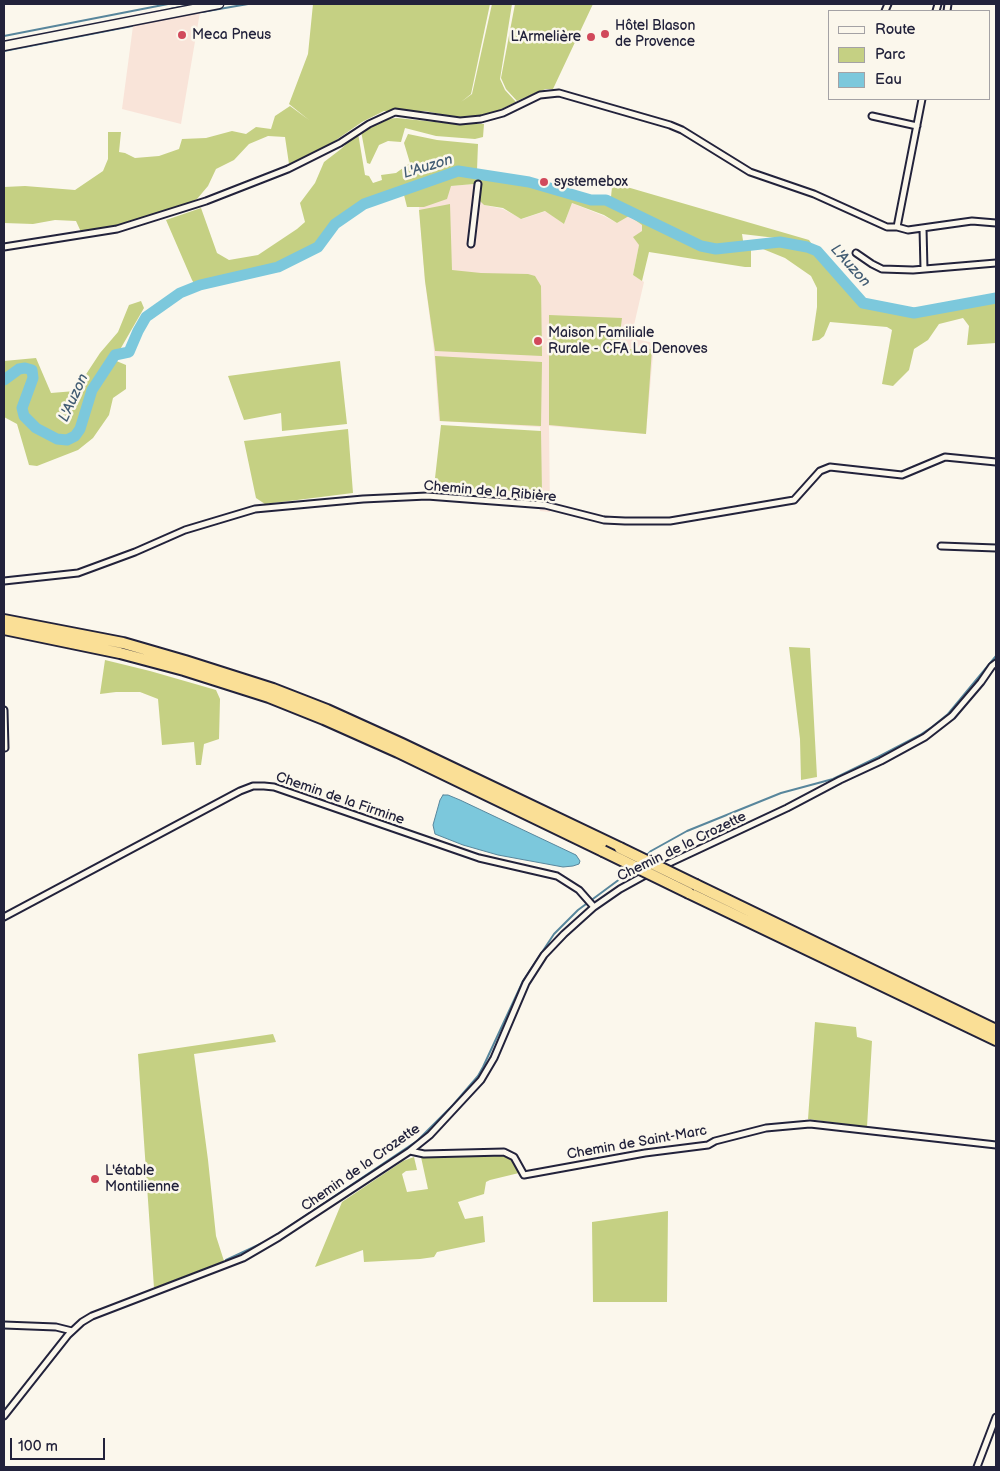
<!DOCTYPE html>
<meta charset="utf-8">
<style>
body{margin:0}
#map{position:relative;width:1000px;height:1471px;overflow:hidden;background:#fbf7ec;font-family:"Balsamiq Sans",sans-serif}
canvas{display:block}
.frame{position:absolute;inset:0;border:5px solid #22223b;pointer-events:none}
.legend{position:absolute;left:828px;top:10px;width:162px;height:90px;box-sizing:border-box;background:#fbf7ec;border:1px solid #a4a2a5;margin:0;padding:6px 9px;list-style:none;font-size:15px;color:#22223b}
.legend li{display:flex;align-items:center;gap:10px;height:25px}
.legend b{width:25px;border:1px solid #a4a2a5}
.scale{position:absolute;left:10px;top:1438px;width:95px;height:22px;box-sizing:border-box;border:2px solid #22223b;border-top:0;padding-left:6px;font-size:15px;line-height:18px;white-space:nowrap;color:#22223b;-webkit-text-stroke:4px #fbf7ec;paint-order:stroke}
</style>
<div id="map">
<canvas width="1000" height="1471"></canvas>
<div class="frame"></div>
<ul class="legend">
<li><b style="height:6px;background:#fbf7ec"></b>Route</li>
<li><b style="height:14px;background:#c5d083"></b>Parc</li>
<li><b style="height:14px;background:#7cc8dc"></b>Eau</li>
</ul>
<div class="scale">100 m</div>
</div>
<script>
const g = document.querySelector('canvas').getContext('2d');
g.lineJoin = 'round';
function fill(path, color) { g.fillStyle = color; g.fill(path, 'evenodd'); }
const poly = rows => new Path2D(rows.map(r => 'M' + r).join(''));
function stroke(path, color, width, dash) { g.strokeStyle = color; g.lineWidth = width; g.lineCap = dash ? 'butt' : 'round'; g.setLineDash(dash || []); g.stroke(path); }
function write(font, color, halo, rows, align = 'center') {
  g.font = font + ' "Balsamiq Sans",sans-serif'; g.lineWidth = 5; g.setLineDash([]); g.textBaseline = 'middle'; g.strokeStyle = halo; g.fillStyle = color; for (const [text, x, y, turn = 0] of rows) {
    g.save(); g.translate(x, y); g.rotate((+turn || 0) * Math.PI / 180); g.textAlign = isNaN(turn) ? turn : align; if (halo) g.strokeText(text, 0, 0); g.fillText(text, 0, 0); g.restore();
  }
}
const built = poly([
 [200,12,181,124,122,109,133,26],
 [474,184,484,205,503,209,522,219,546,211,564,224,572,203,604,216,617,223,629,216,642,225,642,231,633,275,644,282,631,338,654,343,646,434,549,426,550,512,540,511,540,427,439,421,434,351,425,281,419,207,450,186]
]);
const green = poly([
 [313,4,490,4,471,94,461,102,472,94,492,4,512,4,500,79,505,90,516,102,495,112,474,117,456,117,425,111,384,111,362,122,323,149,289,164,285,137,268,136,249,144,234,160,216,169,208,186,197,199,176,209,121,225,81,232,76,221,55,220,33,224,4,223,4,187,25,186,75,190,103,171,108,159,108,132,121,132,119,152,125,153,135,158,159,156,179,149,182,139,206,138,232,131,246,134,256,127,271,129,275,116,290,106,309,120,289,104,308,54],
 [515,4,593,4,553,89,546,89,535,93,517,101,506,89,501,78],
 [397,118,455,124,484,124,483,137,475,139,436,136,405,128,401,142,388,141,379,145,370,164,367,163,361,131,385,119],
 [358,133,365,175,369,176,373,183,382,180,381,175,396,173,410,163,404,143,408,134,437,140,478,144,477,170,525,178,589,199,599,197,607,200,611,197,612,187,617,188,620,185,809,240,814,247,776,238,742,234,744,247,780,243,806,248,816,252,864,305,913,316,996,299,996,343,967,345,969,326,963,318,939,324,928,340,914,349,909,370,893,386,882,384,892,330,887,327,830,322,824,336,819,340,812,341,817,307,817,288,811,276,785,258,758,247,751,248,751,267,745,267,745,264,745,267,649,252,642,281,633,275,639,245,633,237,642,231,642,225,629,216,617,223,604,215,572,203,564,224,545,211,521,219,503,208,484,205,476,197,474,184,451,186,447,199,424,207,407,207,402,187,362,201,333,222,316,245,277,263,195,285,192,280,166,220,201,208,217,253,229,260,258,255,297,229,305,222,300,203,315,183,324,162,341,149],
 [450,204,452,270,481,273,528,274,535,276,541,286,542,356,435,351,425,281,419,210],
 [141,301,144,308,114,360,126,365,126,389,113,398,109,415,93,438,78,450,37,466,29,465,17,424,4,417,4,361,36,358,51,393,75,391,100,353,118,332,129,305],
 [549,315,622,318,618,349,652,349,646,434,549,425],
 [435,356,542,362,541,426,440,421],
 [340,361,347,424,282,431,281,413,244,420,228,376],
 [441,425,541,431,542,493,434,487],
 [348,429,353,493,265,504,256,498,244,441],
 [789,647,810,648,817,777,801,780,800,739],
 [105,660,150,671,216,690,220,699,219,739,204,744,201,765,196,765,194,742,162,745,158,699,140,692,116,692,100,694],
 [815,1022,856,1027,857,1037,872,1041,867,1127,808,1119],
 [273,1034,276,1042,194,1054,208,1160,216,1236,224,1261,154,1288,138,1054],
 [495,1155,512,1157,516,1161,519,1173,490,1180,486,1182,484,1194,458,1202,465,1219,483,1216,485,1242,437,1252,434,1257,420,1259,364,1262,363,1250,315,1267,342,1202,403,1161,414,1157,417,1170,406,1171,402,1174,407,1192,428,1189,421,1157],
 [668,1211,667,1302,593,1302,592,1222]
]);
const water = poly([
 [443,795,448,795,460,800,576,855,580,861,579,864,573,866,563,867,498,855,463,845,435,834,433,825,440,800,443,795]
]);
const stream = poly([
 [170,9,197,4],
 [202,12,248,4],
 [4,36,168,4],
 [4,51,132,26],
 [646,856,651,851,687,831,781,793,833,779,878,757,920,735,932,727,948,714,996,656],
 [226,1260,269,1240,417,1141,453,1105,478,1076,483,1067,523,981,554,934,578,910,632,870]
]);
const river = poly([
 [4,380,19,369,25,368,32,370,33,378,22,408,24,416,36,428,57,439,67,440,75,436,80,429,92,390,115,355,129,352,138,331,146,317,180,293,200,285,278,267,318,247,335,224,364,204,458,171,529,182,591,200,606,200,701,246,716,249,780,242,807,247,817,251,863,303,914,313,996,298]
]);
const street = poly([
 [885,11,888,4],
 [936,11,938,4],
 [947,11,948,4],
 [872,116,917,126],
 [897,227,922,99],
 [923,228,924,269],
 [471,244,478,184],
 [4,247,117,229,206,201,288,169,340,143,369,124,395,112,460,121,481,119,503,113,540,95,559,93,670,125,682,130,750,172,814,194,887,227,897,227,908,230,972,221,996,223],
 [856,253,872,264,882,269,913,270,996,263],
 [941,546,996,548],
 [4,581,78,573,135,552,185,530,255,509,363,499,427,496,545,505,604,520,625,521,670,521,794,500,820,471,830,467,902,475,945,457,996,462],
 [4,710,5,748],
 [661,867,787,808,840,780,881,761,925,737,952,716,981,682,992,666,996,663],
 [4,917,240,791,253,786,264,786,274,787,479,858,557,876,579,890,594,907],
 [410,1151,424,1154,504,1152,514,1157,524,1175,645,1153,708,1145,715,1141,766,1128,810,1124,996,1145],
 [4,1325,56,1327,72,1331],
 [4,1416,68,1335,82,1322,92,1316,243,1258,279,1237,410,1151,430,1135,481,1080,494,1058,526,983,544,955,564,934,594,907,620,889,649,873],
 [977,1467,996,1417]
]);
const secondary = poly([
 [4,46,219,4]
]);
const highway = poly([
 [4,620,123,643,185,661,273,689,327,710,402,744,620,848],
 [4,629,120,653,184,670,269,697,324,719,398,752,603,851],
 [696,885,996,1030],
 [689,893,996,1040]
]);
const highwayBridge = poly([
 [620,848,696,885],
 [603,851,689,893]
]);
const markers = [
 [605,34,5,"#d1495b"],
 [182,35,5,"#d1495b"],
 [591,37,5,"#d1495b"],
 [544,182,5,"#d1495b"],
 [538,341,5,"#d1495b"],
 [95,1179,5,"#d1495b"]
];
const poiNames = [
 ["Hôtel Blason",615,26],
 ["de Provence",615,42],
 ["Meca Pneus",192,35],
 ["L'Armelière",581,37,"right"],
 ["systemebox",554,182],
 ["Maison Familiale",548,333],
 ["Rurale - CFA La Denoves",548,349],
 ["L'étable",105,1171],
 ["Montilienne",105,1187]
];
const streetNames = [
 ["Chemin de la Ribière",490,492,5],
 ["Chemin de la Firmine",340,799,19],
 ["Chemin de la Crozette",682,847,-26],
 ["Chemin de Saint-Marc",637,1143,-10],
 ["Chemin de la Crozette",361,1168,-35]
];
const waterNames = [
 ["L'Auzon",428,167,-17],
 ["L'Auzon",850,266,48],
 ["L'Auzon",74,398,-65]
];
fill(built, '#f9e4d9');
fill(green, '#c5d083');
fill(water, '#7cc8dc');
stroke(water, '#58869c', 1);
stroke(stream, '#58869c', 2);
stroke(river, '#7cc8dc', 11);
stroke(street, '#22223b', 9);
stroke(secondary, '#22223b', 11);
stroke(highway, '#22223b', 14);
stroke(street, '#fbf7ec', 5);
stroke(secondary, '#fbf7ec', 8);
stroke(highway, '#fadf96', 10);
stroke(highwayBridge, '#22223b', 14, []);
stroke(highwayBridge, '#fadf96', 10);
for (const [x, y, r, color] of markers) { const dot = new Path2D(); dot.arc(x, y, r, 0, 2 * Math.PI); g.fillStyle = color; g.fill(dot); stroke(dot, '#fbf7ec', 2); }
write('14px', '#22223b', '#fbf7ec', poiNames, 'left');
write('14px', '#22223b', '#fbf7ec', streetNames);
write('italic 15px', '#425c73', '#fbf7ec', waterNames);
</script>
